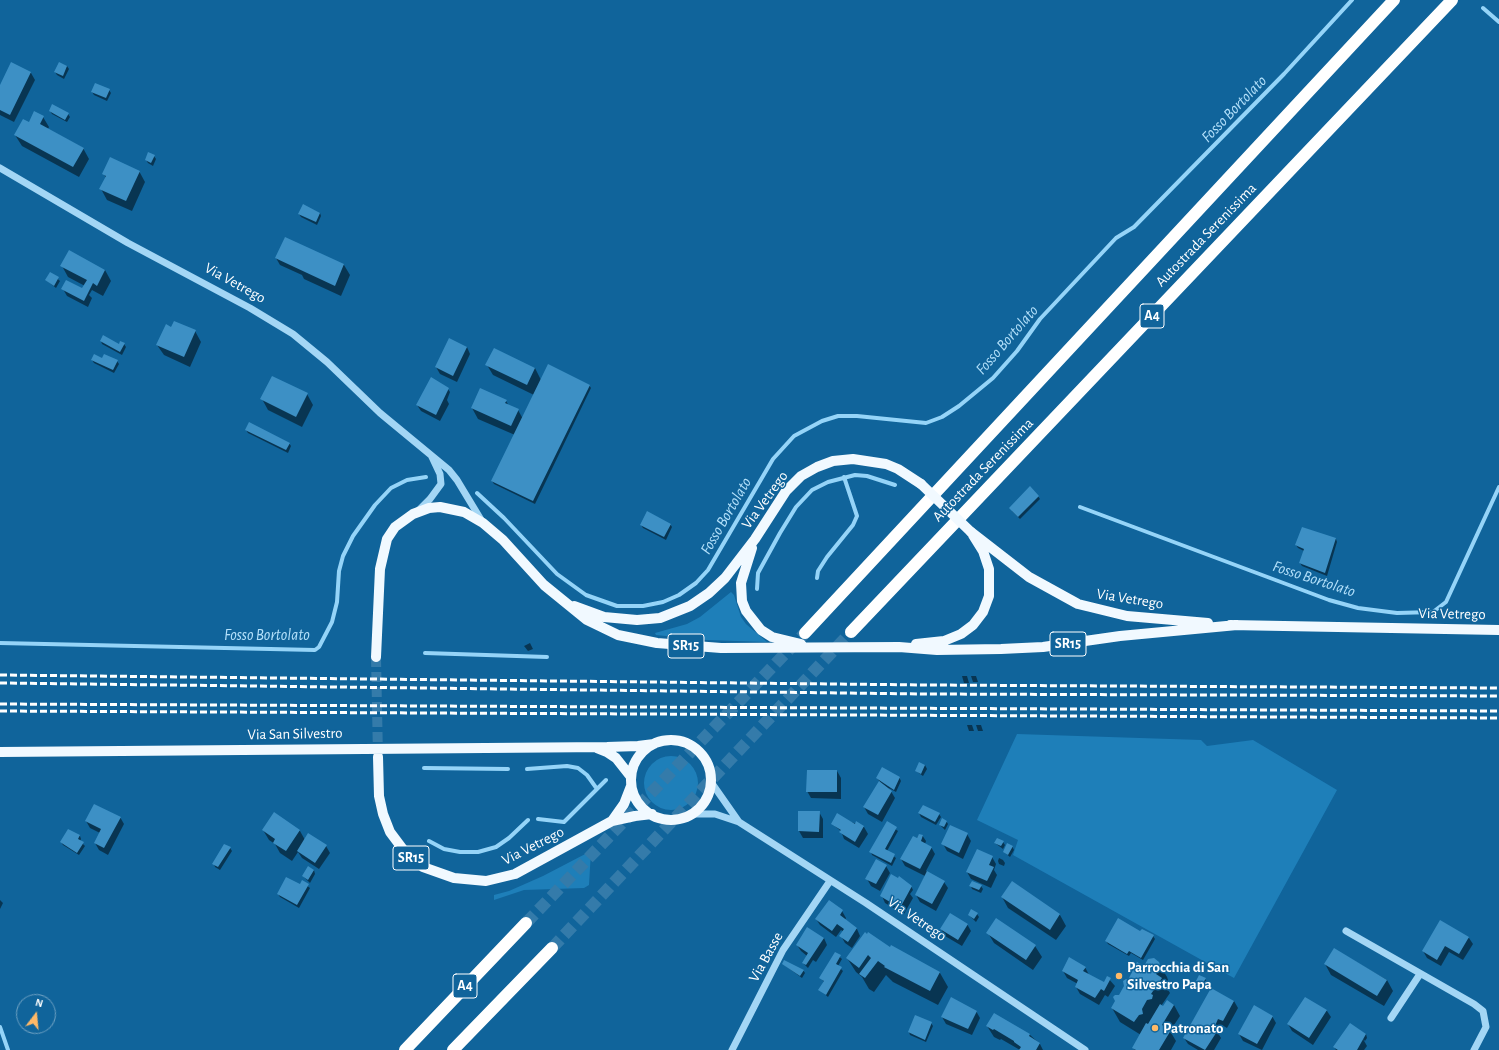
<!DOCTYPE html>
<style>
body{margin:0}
#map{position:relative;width:1499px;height:1050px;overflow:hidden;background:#10649b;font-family:"Alegreya Sans",sans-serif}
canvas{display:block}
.north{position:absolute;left:16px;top:994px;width:40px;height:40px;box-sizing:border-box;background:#10649b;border:1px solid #70a2c3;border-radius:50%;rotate:16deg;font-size:11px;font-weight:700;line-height:16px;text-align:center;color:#fff}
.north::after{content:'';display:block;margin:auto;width:14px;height:18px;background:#ffb967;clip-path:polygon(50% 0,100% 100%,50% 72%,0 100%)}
</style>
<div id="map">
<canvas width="1499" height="1050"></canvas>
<div class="north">N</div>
</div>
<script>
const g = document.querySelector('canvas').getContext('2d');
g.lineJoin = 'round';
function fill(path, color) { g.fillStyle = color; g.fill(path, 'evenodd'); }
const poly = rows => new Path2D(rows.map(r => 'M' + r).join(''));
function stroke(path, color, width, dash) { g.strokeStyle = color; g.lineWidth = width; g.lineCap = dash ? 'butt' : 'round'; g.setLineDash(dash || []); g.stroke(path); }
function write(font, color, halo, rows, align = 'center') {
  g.font = font + ' "Alegreya Sans",sans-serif'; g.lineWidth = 3; g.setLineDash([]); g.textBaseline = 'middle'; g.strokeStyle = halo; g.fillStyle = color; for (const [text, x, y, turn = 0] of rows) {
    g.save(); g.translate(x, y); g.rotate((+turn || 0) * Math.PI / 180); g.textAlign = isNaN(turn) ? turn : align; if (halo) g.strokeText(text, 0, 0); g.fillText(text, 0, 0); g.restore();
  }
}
const green = poly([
 [731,592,734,595,741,617,746,624,767,642,706,640,656,635,655,633,687,624,700,617],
 [1017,734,1201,740,1207,746,1253,740,1337,790,1234,978,1013,855,1018,840,977,820],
 '644 783a27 27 0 1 1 54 0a27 27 0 1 1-54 0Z',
 [591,851,589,885,584,888,524,890,494,900,494,895,509,891,543,876]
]);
const shadow = poly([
 [12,64,31,73,35,80,14,122,0,115,0,87],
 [67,66,69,69,64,79,57,75,55,72],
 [109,90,111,93,107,101,94,95,92,92],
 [50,111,68,114,70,117,67,122,52,114],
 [43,117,49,127,48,129,83,148,89,159,79,177,22,146,15,135,29,123],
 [154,156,156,159,153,166,148,163,146,160],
 [139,171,145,182,132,211,107,200,101,189,106,178,104,174],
 [320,213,321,216,317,225,301,217,299,214],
 [285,238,344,265,350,275,341,296,304,279,302,275,280,265,276,258],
 [62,266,105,270,111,281,103,296,92,290,89,295,92,298,88,307,67,296,63,289,85,290,85,286,68,277],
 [51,273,60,281,56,288,46,280],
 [195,331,201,342,190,367,164,355,157,345],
 [101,341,119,345,124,344,126,347,122,355,102,344],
 [467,347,470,354,457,382,440,374,436,367],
 [102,359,117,361,119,364,114,373,94,363,92,360],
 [487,365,535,368,541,380,589,385,591,388,535,504,494,484,492,481,515,435,478,419,472,408,506,401,509,406,518,410,523,419,534,395,493,375],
 [448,389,450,392,447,400,449,404,440,421,421,411,417,405],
 [307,394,313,405,302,427,268,410,262,399],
 [246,430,289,443,291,446,288,453,248,433],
 [1038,496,1040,499,1020,519,1012,511],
 [670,524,672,527,666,540,643,528,641,525],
 [1336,539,1337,542,1327,576,1302,566,1300,563,1304,551,1298,548,1296,545],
 [530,643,533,649,528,651,524,646],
 [962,676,967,676,969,683,964,683],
 [971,676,976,676,978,682,973,682],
 [967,725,972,725,974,731,969,731],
 [976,725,981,725,983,731,978,731],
 [925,765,927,769,923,776,916,771],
 [837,771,841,778,841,799,811,798,807,791],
 [899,777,901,781,896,792,889,788,895,798,882,822,868,814,864,807,880,782,877,778],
 [799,812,819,812,823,819,823,838,803,838,799,831],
 [274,813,300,831,305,840,326,846,330,853,319,869,302,858,298,852,292,861,280,853,275,844,269,840,263,830],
 [919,813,939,814,941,817,936,825,921,817],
 [120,817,124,824,108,855,99,850,95,843,100,833,90,828,86,821],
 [846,820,864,827,868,834,859,848,844,839,841,831,832,824],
 [946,821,948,824,945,830,940,825],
 [887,823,898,831,887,851,896,858,892,866,872,855,871,852],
 [951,827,967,834,971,841,963,859,947,851,943,844],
 [68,830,80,836,81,839,80,841,85,846,79,855,63,845,61,842],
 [919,835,922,835,926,841,925,844,931,847,935,854,926,871,944,882,948,888,936,911,920,902,916,895,925,876,905,866,901,859],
 [1003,842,1005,845,1003,849,995,843],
 [1012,846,1014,850,1010,857,1004,852],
 [230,848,232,851,220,870,215,867,214,864],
 [992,857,996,864,994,870,997,875,991,888,971,879,967,872],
 [999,858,1003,860,1005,863,1004,866,999,864,998,861],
 [886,866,890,873,880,891,871,886,867,879],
 [314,870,315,874,310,883,303,876],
 [302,882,310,888,299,908,280,897,278,894,300,886],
 [1012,882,1060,915,1066,926,1056,940,1008,908,1002,897],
 [911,886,913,890,910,894,913,898,904,914,885,903,882,896],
 [971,886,981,886,983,889,981,893,972,889],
 [0,900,3,903,0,909],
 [829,901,842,911,846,918,845,920,857,929,860,936,852,948,845,943,841,936,844,932,841,930,836,937,820,925,816,919],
 [977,914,979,917,976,922,969,915],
 [997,920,1035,946,1042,957,1033,970,994,943,988,933],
 [967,924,971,931,962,946,945,936,941,929],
 [1140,931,1153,936,1155,939,1143,960,1131,953,1129,956,1108,944,1106,941],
 [824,938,827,945,816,962,813,960,808,968,803,963,807,956,801,951,797,945],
 [1469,938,1473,944,1463,960,1449,952,1441,966,1427,958,1423,951],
 [891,947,940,973,948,987,938,1005,893,982,886,975,874,992,869,989,862,977,856,972,847,958,890,949],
 [1334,949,1387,980,1393,991,1384,1006,1331,975,1325,964],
 [835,953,842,959,838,966,843,971,828,997,820,990,824,982,821,978],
 [1158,962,1167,977,1168,980,1165,985,1170,993,1161,1006,1163,1007,1174,1005,1180,1016,1170,1031,1176,1041,1171,1050,1135,1050,1133,1048,1141,1035,1120,1022,1112,1008,1129,981,1144,967],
 [783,964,803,970,805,973,802,978],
 [1085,967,1089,975,1104,984,1108,978,1115,986,1108,997,1105,995,1099,1005,1080,994,1076,987,1078,984,1067,978,1063,971],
 [1205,979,1207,982,1204,987,1197,981],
 [1305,999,1327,1011,1331,1017,1313,1045,1292,1031,1288,1024],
 [1234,1001,1238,1008,1227,1028,1222,1025,1218,1033,1221,1038,1214,1050,1198,1050,1188,1044,1184,1038],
 [976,1011,980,1018,972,1035,946,1024,942,1017],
 [1272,1016,1276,1023,1262,1050,1243,1041,1239,1034],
 [931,1023,933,1026,926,1042,910,1035,909,1032],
 [987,1026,1029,1034,1040,1044,1043,1050,1020,1050,1001,1039,1000,1040,994,1037],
 [1366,1034,1367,1038,1365,1041,1363,1039,1367,1046,1364,1050,1336,1050,1334,1047]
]);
const stream = poly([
 [1483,8,1499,22],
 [477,493,504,518,557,574,586,595,617,606,643,606,663,602,679,595,696,583,708,570,773,459,794,436,822,421,838,416,857,416,926,423,942,417,959,406,993,378,1017,351,1040,319,1116,238,1134,227,1284,74,1352,0],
 [1080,507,1329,600,1358,608,1397,613,1433,612,1446,602,1499,487],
 [817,578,818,571,827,557,853,525,857,516,844,477],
 [757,589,758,573,780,533,796,507,812,490,828,482,855,475,867,476,895,485],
 [0,643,315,650,319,647,332,622,337,602,339,571,343,556,353,536,375,505,391,488,407,480,426,477],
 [425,653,547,657],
 [424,768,508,769],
 [527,769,567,766,578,768,587,775,597,789],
 [538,819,564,822,606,780],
 [429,841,444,849,460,852,478,852,496,847,509,838,528,820],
 [0,1027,8,1050]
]);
const building = poly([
 [11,62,31,72,10,115,0,110,0,85],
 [59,62,67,66,63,76,54,72],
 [95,83,110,89,106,98,91,92],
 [52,104,69,113,65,120,49,111],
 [34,111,44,116,40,124,84,148,73,167,14,135,23,119,29,122],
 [148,152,155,155,151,163,145,160],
 [110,157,140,171,126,201,99,189,106,176,102,174],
 [303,204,320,213,316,222,298,214],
 [285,237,344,264,335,286,275,258],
 [69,250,105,270,97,286,93,283,84,301,61,289,66,280,82,288,87,280,60,266],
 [50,272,59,277,54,286,45,280],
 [174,321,196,330,184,357,156,345,166,324,171,327],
 [103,335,119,344,120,341,125,343,120,352,100,341],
 [449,338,467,347,453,376,435,367],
 [494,348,535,368,527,385,485,365],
 [94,354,102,358,104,354,118,360,113,370,91,360],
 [548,364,590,385,533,501,491,481],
 [272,376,308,393,296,417,260,399],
 [431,377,449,388,436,415,416,405],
 [480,388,507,400,505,403,519,409,511,426,471,408],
 [249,422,290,443,286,450,245,430],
 [1030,486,1039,496,1018,517,1009,508],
 [647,511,671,524,664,537,640,525],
 [1302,527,1336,538,1325,573,1299,563,1304,549,1295,545],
 [919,762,925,765,921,774,915,771],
 [882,767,900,777,894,790,876,778],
 [807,770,837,770,837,792,806,792],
 [879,781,892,791,878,815,863,807],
 [94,804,121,817,104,848,94,843,101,829,85,821],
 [923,805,940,813,935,822,918,813],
 [798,811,820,811,819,832,798,831],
 [274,812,300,830,286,851,273,843,275,839,262,830],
 [837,813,855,824,856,821,864,826,855,842,839,832,841,830,831,824],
 [942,818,947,821,944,827,939,825],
 [887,821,897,827,885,849,895,854,891,863,869,852],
 [950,825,968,833,959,853,941,844],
 [68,829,80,835,78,839,84,842,77,853,60,842],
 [308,833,327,845,315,863,297,851],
 [919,834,923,835,921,841,932,847,920,869,900,859,913,836,917,838],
 [997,838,1004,841,1001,846,994,843],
 [1007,843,1013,846,1008,855,1003,852],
 [224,844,231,847,218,867,212,864],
 [977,849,993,856,989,865,994,867,987,881,966,872],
 [876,859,887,865,876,884,865,879],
 [308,866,314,870,308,880,302,876],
 [927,871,945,881,932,904,915,895],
 [891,874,898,878,899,876,912,886,900,908,880,896],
 [286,877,300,884,302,880,309,884,297,905,277,894],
 [972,881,982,885,979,890,969,886],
 [1012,881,1060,914,1050,930,1001,897],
 [829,900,843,910,840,915,857,928,848,942,839,936,844,929,837,924,832,931,815,919],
 [971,909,978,913,974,919,968,915],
 [950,913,968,924,958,940,940,929],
 [996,918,1036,945,1026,960,986,933],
 [1118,918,1140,931,1142,929,1154,935,1141,958,1129,951,1127,954,1105,941],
 [1440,920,1469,937,1459,954,1445,946,1437,960,1422,951],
 [807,927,824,938,806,965,802,963,808,953,796,945],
 [865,932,867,934,868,932,890,947,891,945,940,972,930,991,884,967,885,966,878,961,865,978,859,974,871,958,868,955,859,968,846,958],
 [1334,948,1387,980,1377,996,1324,964],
 [835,952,841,955,836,964,842,967,826,995,818,990,824,981,819,978],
 [1069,957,1086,967,1083,971,1104,982,1107,976,1111,978,1104,991,1101,989,1095,998,1075,987,1078,980,1062,971],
 [1154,958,1159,962,1160,965,1156,974,1162,978,1151,994,1153,995,1152,999,1147,1000,1142,1009,1143,1014,1139,1015,1134,1022,1111,1008,1115,1001,1113,997,1115,995,1119,995,1124,986,1123,981,1126,979,1128,980,1137,962,1144,966,1148,959],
 [784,960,804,970,800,976,782,964],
 [1199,975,1206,978,1202,985,1196,981],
 [1211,988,1234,1001,1223,1021,1218,1019,1214,1028,1218,1030,1205,1050,1183,1038],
 [951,997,977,1011,968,1029,941,1017],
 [1305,997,1327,1010,1309,1038,1287,1024],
 [1167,1000,1174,1005,1162,1025,1171,1030,1159,1050,1136,1050,1132,1048,1146,1023,1148,1024,1160,1004,1163,1006],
 [1254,1005,1273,1016,1257,1044,1238,1034],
 [994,1013,1030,1034,1029,1036,1040,1043,1036,1050,1019,1050,1021,1047,1014,1042,1014,1041,994,1029,993,1030,986,1026],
 [915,1015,932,1022,925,1040,908,1032],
 [1350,1023,1366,1034,1357,1050,1338,1050,1333,1047]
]);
const majorTunnel = poly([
 [376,657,378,757]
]);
const highwayTunnel = poly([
 [526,923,805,633],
 [552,948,851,632]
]);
const minor = poly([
 [0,168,128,243,250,308,293,334,327,362,380,413,449,470,457,480,483,523],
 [418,511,430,499,441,484,440,474,432,457],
 [711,782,739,822],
 [691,814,715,814,739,822,866,903,1085,1050],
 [1346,931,1474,1004,1483,1011,1486,1027,1474,1050],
 [1391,1018,1420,974],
 [732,1050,783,950,830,881]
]);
const major = poly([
 [971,532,1029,577,1078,604,1127,616,1208,623],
 [752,548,741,583,742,601,746,611,761,630,772,637,801,644],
 [574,606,604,617,637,620,660,618,690,606,709,593,725,578,755,539,786,491,801,476,817,467,833,461,853,459,886,464,898,469,921,484],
 [1230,625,1499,630],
 [916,644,944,641,961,634,973,625,983,612,989,596,989,569,983,551,973,535],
 [376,657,380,569,387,539,395,527,413,514,429,508,440,507,464,512,483,523,503,540,544,585,587,620,618,635,657,643,721,648,899,647,937,650,1001,649,1043,647,1120,636,1237,625],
 '631 780a40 40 0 1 1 80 0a40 40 0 1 1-80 0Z',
 [597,748,607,752,616,758,631,777],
 [0,752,607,747,638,746,654,744],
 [378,757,379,796,383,814,390,832,408,856,423,867,454,878,486,881,515,874,612,821,635,816,652,814],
 [612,821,624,804,631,786]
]);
const highway = poly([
 [851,632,1452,0],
 [805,633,1394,0],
 [405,1050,526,923],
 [453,1050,552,948]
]);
const rail = poly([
 [0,675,927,685,1499,688],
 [0,683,927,694,1499,696],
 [0,704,1499,711],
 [0,711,1499,718]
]);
const majorBridge = poly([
 [921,484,971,532]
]);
const markers = [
 [1119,976,4,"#ffb967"],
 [1155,1028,4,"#ffb967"]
];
const shields = [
 [1152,316,24],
 [1068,644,36],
 [686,646,36],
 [411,858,36],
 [465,986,24]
];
const shieldNames = [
 ["A4",1152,316],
 ["SR15",1068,644],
 ["SR15",686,646],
 ["SR15",411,858],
 ["A4",465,986]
];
const streetNames = [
 ["Autostrada Serenissima",1206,235,-46],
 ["Via Vetrego",235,283,29],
 ["Autostrada Serenissima",983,470,-46],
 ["Via Vetrego",765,500,-54],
 ["Via Vetrego",1130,599,9],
 ["Via Vetrego",1452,614,1],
 ["Via San Silvestro",295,734,-1],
 ["Via Vetrego",533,846,-27],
 ["Via Vetrego",917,919,34],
 ["Via Basse",766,957,-61]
];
const poiNames = [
 ["Parrocchia di San",1127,967],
 ["Silvestro Papa",1127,984],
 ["Patronato",1163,1028]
];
const waterNames = [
 ["Fosso Bortolato",1234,109,-46],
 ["Fosso Bortolato",1007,340,-49],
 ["Fosso Bortolato",726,516,-60],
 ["Fosso Bortolato",1314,579,18],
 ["Fosso Bortolato",267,635]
];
fill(green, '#1e7fb9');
fill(shadow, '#0007');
stroke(stream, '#95d4f8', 4);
fill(building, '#3d90c5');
stroke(majorTunnel, '#347baa', 10, [10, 5]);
stroke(highwayTunnel, '#347baa', 12, [12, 6]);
stroke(minor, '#a3d6f5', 7);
stroke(major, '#f1f9ff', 10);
stroke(highway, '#fff', 12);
stroke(rail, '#fff', 3, [7, 3]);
stroke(majorBridge, '#f1f9ff', 10);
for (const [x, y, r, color] of markers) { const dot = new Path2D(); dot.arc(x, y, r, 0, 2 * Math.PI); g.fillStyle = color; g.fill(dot); stroke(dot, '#10649b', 1.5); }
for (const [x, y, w] of shields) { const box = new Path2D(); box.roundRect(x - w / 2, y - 12, w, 24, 3); g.fillStyle = '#10649b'; g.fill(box); stroke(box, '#fff', 1); }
write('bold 14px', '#fff', null, shieldNames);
write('15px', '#fff', '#10649b', streetNames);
write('bold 15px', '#fff', '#10649b', poiNames, 'left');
write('italic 16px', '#b4e1fb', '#10649b', waterNames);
</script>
